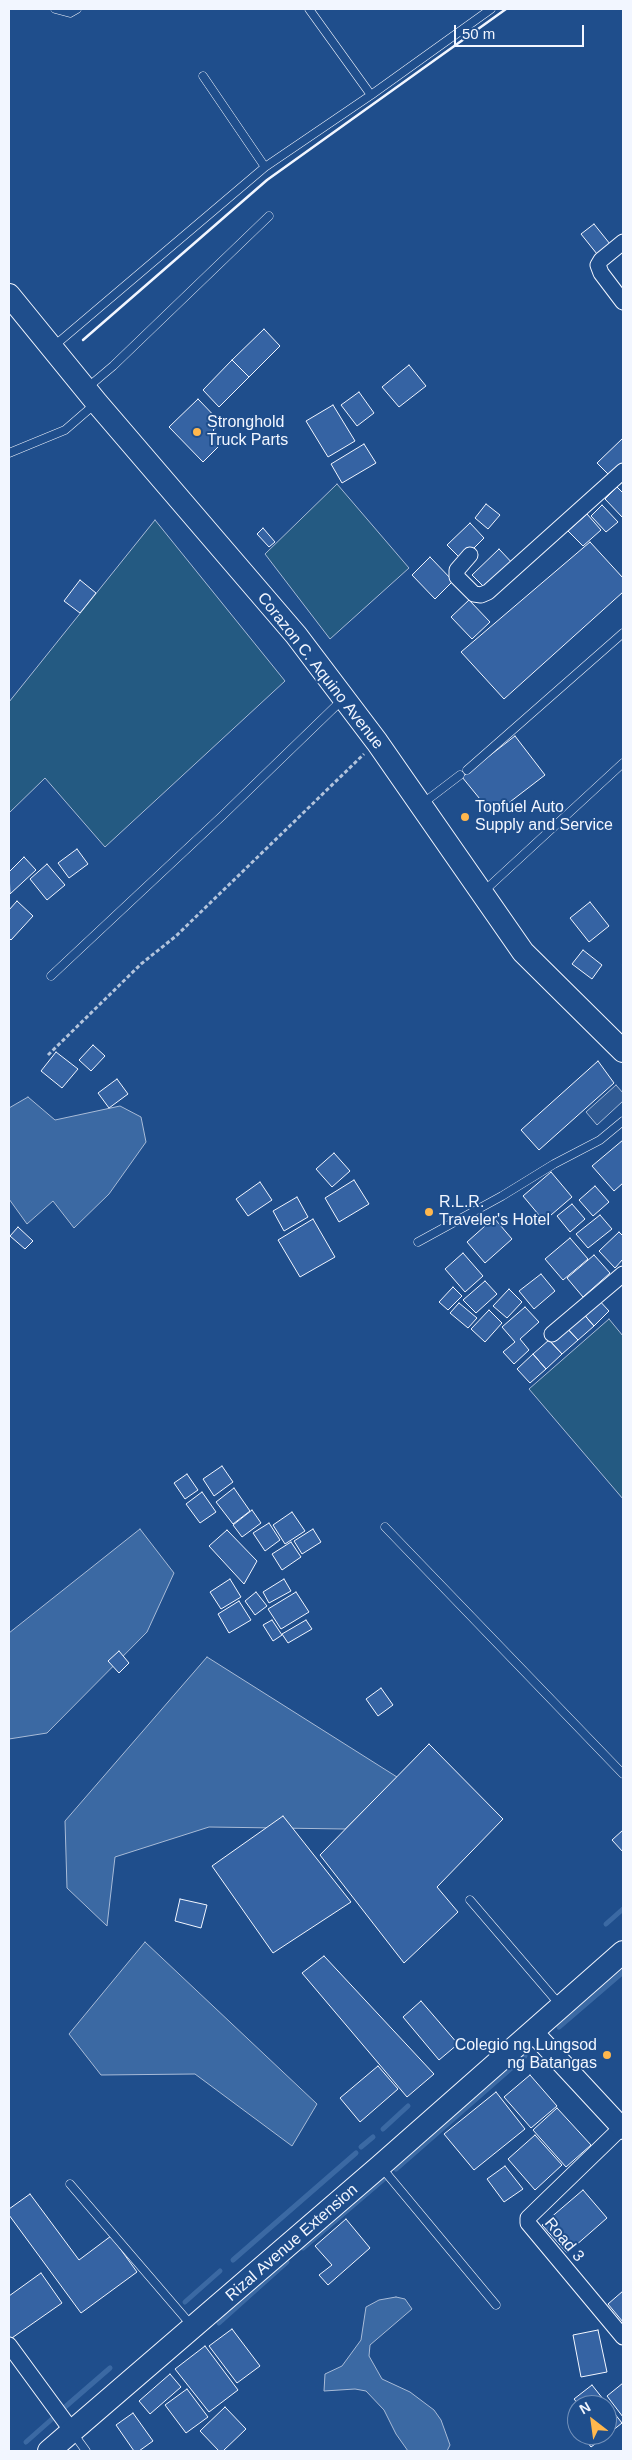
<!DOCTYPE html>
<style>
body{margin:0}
#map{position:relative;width:632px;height:2460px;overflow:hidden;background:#1f4e8c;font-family:Arial,sans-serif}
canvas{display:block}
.frame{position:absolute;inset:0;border:10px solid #f2f6ff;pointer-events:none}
.north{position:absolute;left:567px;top:2395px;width:50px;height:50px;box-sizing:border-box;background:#1f4e8c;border:1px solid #7391ba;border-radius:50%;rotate:330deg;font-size:14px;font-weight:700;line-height:20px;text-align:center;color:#f2f6ff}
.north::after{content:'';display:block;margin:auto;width:18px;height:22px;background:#ffb74d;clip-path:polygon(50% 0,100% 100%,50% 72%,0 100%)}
.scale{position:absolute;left:454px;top:25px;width:130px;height:22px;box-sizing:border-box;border:2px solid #f2f6ff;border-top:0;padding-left:6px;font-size:15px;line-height:18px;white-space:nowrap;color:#f2f6ff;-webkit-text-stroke:4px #1f4e8c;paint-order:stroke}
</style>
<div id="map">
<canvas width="632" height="2460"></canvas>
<div class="frame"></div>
<div class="north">N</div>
<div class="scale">50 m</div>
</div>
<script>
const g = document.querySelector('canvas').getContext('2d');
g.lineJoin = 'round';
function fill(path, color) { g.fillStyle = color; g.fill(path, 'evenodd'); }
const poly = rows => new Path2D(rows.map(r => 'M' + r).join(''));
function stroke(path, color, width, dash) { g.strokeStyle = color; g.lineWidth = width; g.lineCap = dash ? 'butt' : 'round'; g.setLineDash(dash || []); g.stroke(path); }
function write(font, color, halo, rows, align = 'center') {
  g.font = font + ' Arial,sans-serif'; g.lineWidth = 4; g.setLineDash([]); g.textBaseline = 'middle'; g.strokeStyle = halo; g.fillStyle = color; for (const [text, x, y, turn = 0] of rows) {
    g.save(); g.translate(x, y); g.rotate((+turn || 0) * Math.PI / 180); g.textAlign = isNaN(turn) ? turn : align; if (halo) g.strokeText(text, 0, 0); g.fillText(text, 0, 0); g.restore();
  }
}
const green = poly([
 [337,484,409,568,330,639,265,554,337,484],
 [155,520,285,681,105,847,45,778,9,813,9,702,155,520],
 [609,1319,623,1336,623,1499,529,1389,609,1319]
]);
const parking = poly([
 [616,1085,623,1093,623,1101,597,1125,586,1112,616,1085]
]);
const water = poly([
 [28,1097,55,1120,120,1106,141,1117,146,1142,109,1194,74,1228,53,1201,27,1224,9,1199,9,1108,28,1097],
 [140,1529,174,1573,147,1632,47,1733,9,1739,9,1633,140,1529],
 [207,1657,397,1777,345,1829,209,1827,115,1857,107,1926,67,1888,65,1821,207,1657],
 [145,1942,317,2104,292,2146,195,2074,101,2075,69,2034,145,1942],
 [396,2297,405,2299,412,2309,370,2345,369,2356,382,2379,410,2392,434,2410,441,2420,450,2445,447,2451,408,2451,396,2434,384,2410,366,2391,355,2389,324,2391,325,2374,342,2366,361,2340,366,2307,379,2300,396,2297]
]);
const stream = poly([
 [606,1924,623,1909],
 [559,2027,623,1972],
 [383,2129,408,2106],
 [361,2147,373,2137],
 [396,2169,525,2056],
 [303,2248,385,2178],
 [233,2260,356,2153],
 [185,2302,220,2271],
 [219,2323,287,2262],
 [65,2407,110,2368],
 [26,2442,52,2419]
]);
const building = poly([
 [594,224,610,244,597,254,581,234,594,224],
 [264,329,280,346,249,377,232,360,264,329],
 [232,360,249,377,219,407,203,390,232,360],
 [409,365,426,386,399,407,382,387,409,365],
 [359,392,374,413,357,426,341,405,359,392],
 [198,399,221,423,213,430,224,441,203,462,169,427,198,399],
 [333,405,355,441,328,457,306,421,333,405],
 [623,438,623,462,609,475,597,463,623,438],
 [364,444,376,463,342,483,331,464,364,444],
 [617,487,623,493,623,518,605,499,617,487],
 [486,504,500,515,488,529,475,518,486,504],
 [602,505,618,522,606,532,591,516,602,505],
 [587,514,601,530,583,546,568,531,587,514],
 [470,523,484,538,462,560,447,545,470,523],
 [263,528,275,542,269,547,257,534,263,528],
 [590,542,623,578,623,592,504,699,461,652,590,542],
 [499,549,516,567,490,593,472,575,499,549],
 [430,557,453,581,435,599,412,575,430,557],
 [80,580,96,593,80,613,64,601,80,580],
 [469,600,490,622,472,639,451,617,469,600],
 [515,736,545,775,493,815,462,777,515,736],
 [77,849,88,864,69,878,58,863,77,849],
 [24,857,36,870,10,894,9,872,24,857],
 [47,864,65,885,47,900,30,879,47,864],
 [17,901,33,916,11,940,9,938,9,910,17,901],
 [590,902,609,926,589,942,570,918,590,902],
 [583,950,602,965,592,979,572,964,583,950],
 [93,1045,105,1056,91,1071,79,1060,93,1045],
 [56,1052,78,1069,62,1088,41,1071,56,1052],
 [598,1061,614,1083,539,1150,521,1130,598,1061],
 [117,1079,128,1094,109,1108,98,1093,117,1079],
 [623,1140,623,1183,614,1191,592,1166,623,1140],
 [334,1153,350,1171,332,1187,316,1169,334,1153],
 [551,1172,572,1197,544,1221,523,1196,551,1172],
 [354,1180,369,1204,339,1222,325,1198,354,1180],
 [260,1182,272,1200,248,1216,236,1199,260,1182],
 [595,1186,609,1202,593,1216,579,1200,595,1186],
 [297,1197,308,1217,284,1231,273,1211,297,1197],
 [572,1204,585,1219,570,1232,557,1216,572,1204],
 [600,1215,612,1229,588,1248,576,1234,600,1215],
 [494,1218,512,1239,485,1263,467,1242,494,1218],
 [313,1219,335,1257,300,1277,278,1240,313,1219],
 [18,1227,33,1241,25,1249,10,1236,18,1227],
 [619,1232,623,1236,623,1259,615,1268,599,1251,619,1232],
 [570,1238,588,1259,563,1280,545,1259,570,1238],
 [463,1253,483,1276,465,1292,445,1269,463,1253],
 [594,1255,610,1273,583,1297,567,1278,594,1255],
 [541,1274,555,1291,534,1309,519,1291,541,1274],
 [485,1281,497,1294,476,1313,463,1300,485,1281],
 [453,1287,462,1296,448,1310,439,1302,453,1287],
 [509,1289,522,1302,507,1318,493,1306,509,1289],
 [596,1297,609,1311,594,1326,581,1311,596,1297],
 [459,1303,477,1318,468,1328,450,1313,459,1303],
 [525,1307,539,1322,520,1339,529,1350,514,1364,503,1352,515,1342,502,1327,525,1307],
 [489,1310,502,1323,485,1342,471,1329,489,1310],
 [581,1311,594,1326,578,1340,564,1325,581,1311],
 [564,1325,578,1340,562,1354,549,1340,564,1325],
 [549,1340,562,1354,546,1369,533,1354,549,1340],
 [533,1354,546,1369,530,1383,517,1369,533,1354],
 [222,1466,233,1482,214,1496,203,1479,222,1466],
 [187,1474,198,1490,185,1499,174,1483,187,1474],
 [234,1488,250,1511,233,1524,216,1502,234,1488],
 [202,1492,216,1512,200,1523,186,1504,202,1492],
 [252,1510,261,1523,242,1537,233,1525,252,1510],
 [292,1512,305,1531,285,1544,273,1525,292,1512],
 [269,1523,280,1540,265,1551,253,1533,269,1523],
 [313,1529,321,1542,302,1554,294,1541,313,1529],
 [227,1530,257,1561,244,1584,209,1546,227,1530],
 [291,1542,301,1557,282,1570,272,1554,291,1542],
 [230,1579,241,1597,221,1609,210,1592,230,1579],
 [284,1579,291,1591,269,1603,263,1592,284,1579],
 [256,1592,267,1606,255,1615,245,1601,256,1592],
 [296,1592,309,1612,281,1629,268,1609,296,1592],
 [239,1601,251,1620,229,1633,218,1614,239,1601],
 [272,1620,282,1635,273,1641,263,1625,272,1620],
 [306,1620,312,1629,288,1643,282,1634,306,1620],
 [119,1651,129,1663,119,1673,108,1661,119,1651],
 [381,1688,393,1705,378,1716,366,1699,381,1688],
 [429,1744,503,1819,437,1887,458,1912,404,1963,320,1855,429,1744],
 [283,1816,351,1902,273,1953,212,1866,283,1816],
 [623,1830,623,1852,612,1840,623,1830],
 [180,1899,207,1905,201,1928,175,1921,180,1899],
 [324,1956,434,2074,407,2097,302,1973,324,1956],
 [421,2001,458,2044,439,2060,403,2017,421,2001],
 [378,2066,398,2089,360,2122,340,2098,378,2066],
 [530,2075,557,2106,531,2128,504,2097,530,2075],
 [496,2092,525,2129,474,2170,444,2134,496,2092],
 [557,2108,591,2145,566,2167,533,2130,557,2108],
 [535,2135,562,2165,535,2190,508,2159,535,2135],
 [505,2166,523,2189,504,2202,487,2179,505,2166],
 [583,2190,607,2218,567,2253,542,2225,583,2190],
 [30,2194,79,2260,111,2236,137,2272,81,2313,9,2215,9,2209,30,2194],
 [346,2219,370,2248,328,2285,319,2275,332,2265,315,2246,346,2219],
 [41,2273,62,2303,9,2340,9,2296,41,2273],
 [623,2291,623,2322,608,2304,623,2291],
 [232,2329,260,2366,237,2383,209,2346,232,2329],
 [598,2330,607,2372,581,2377,573,2335,598,2330],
 [205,2346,238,2390,209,2412,175,2369,205,2346],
 [170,2374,181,2387,150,2414,139,2401,170,2374],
 [623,2383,623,2417,607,2396,623,2383],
 [592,2385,622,2423,607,2435,607,2405,579,2405,574,2399,592,2385],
 [187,2389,208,2417,186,2433,165,2405,187,2389],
 [225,2407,246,2429,223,2451,219,2451,200,2431,225,2407],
 [133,2413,153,2441,139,2451,134,2451,116,2425,133,2413],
 [582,2435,607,2435,591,2447,582,2435]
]);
const path = poly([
 [48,1055,141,964,176,936,364,754]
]);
const service = poly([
 [55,9,70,13,77,9],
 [309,9,371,95],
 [203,76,265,167],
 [54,346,265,167,371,95,491,9],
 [87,388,113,366,269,216],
 [9,453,65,430,95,404],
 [467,770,623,633],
 [422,804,460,775],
 [483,892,623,763],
 [51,976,222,816,343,699],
 [418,1242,502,1196,554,1164,600,1140,623,1121],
 [385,1527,623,1774],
 [470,1900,560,2005],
 [382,2168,496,2305],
 [70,2184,192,2326],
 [73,2433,86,2451]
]);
const minor = poly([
 [623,242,601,260,598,265,601,273,623,302],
 [470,555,457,570,457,577,474,594,481,595,488,592,623,471],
 [552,1334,623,1274],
 [622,2127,528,2218,528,2223,623,2337],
 [9,2345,72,2431]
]);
const tertiary = poly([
 [533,2032,623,2129]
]);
const secondary = poly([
 [9,295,97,403,296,635,377,742,523,952,623,1051],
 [49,2451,380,2166,623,1952]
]);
const wall = poly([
 [83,340,267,180,506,9]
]);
const markers = [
 [197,432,5,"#ffb74d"],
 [465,817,5,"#ffb74d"],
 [429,1212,5,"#ffb74d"],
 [607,2055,5,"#ffb74d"]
];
const poiNames = [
 ["Stronghold",207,423],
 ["Truck Parts",207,441],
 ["Topfuel Auto",475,808],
 ["Supply and Service",475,826],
 ["R.L.R.",439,1203],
 ["Traveler's Hotel",439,1221],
 ["Colegio ng Lungsod",597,2046,"right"],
 ["ng Batangas",597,2064,"right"]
];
const streetNames = [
 ["Corazon C. Aquino Avenue",320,671,52],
 ["Road 3",564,2240,50],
 ["Rizal Avenue Extension",292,2243,-41]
];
fill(green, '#245a82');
stroke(green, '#a8bbd7', 1);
fill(parking, '#305b95');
stroke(parking, '#a8bbd7', 1);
fill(water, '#3b69a3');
stroke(water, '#a8bbd7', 1);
stroke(stream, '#3b69a3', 5);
fill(building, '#3563a3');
stroke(building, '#f2f6ff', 1);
stroke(service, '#f2f6ff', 9);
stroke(minor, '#f2f6ff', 17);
stroke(tertiary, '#f2f6ff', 22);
stroke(secondary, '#f2f6ff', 24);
stroke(path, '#b3c4dc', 3, [4, 2.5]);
stroke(service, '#1f4e8c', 8);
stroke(minor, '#1f4e8c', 15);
stroke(tertiary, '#1f4e8c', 20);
stroke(secondary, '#1f4e8c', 22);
stroke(wall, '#f2f6ff', 2.5);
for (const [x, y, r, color] of markers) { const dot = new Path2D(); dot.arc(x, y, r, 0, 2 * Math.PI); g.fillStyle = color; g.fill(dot); stroke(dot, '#1f4e8c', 2); }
write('16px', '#f2f6ff', '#1f4e8c', poiNames, 'left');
write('16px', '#f2f6ff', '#1f4e8c', streetNames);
</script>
